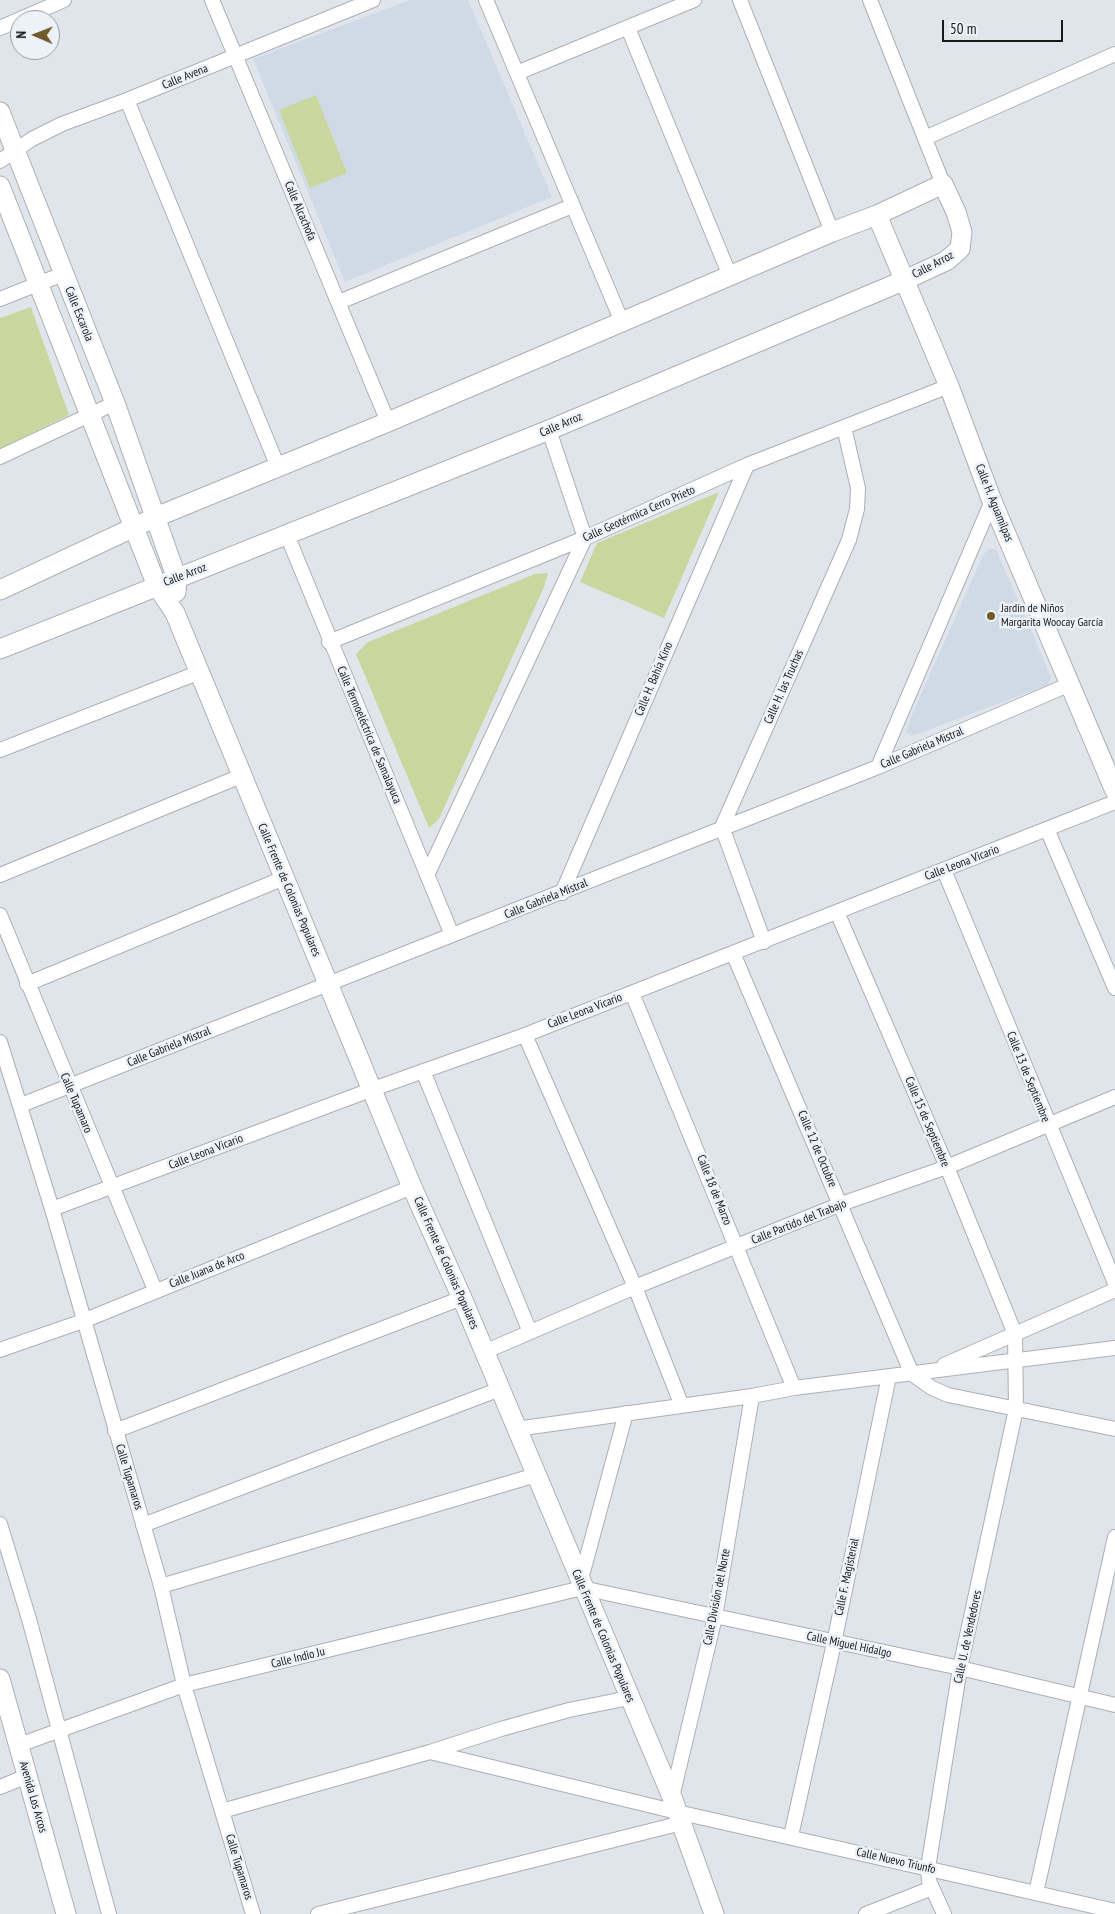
<!DOCTYPE html>
<meta charset="utf-8">
<style>
body{margin:0}
#map{position:relative;width:1115px;height:1914px;overflow:hidden;background:#e0e5eb;font-family:"PT Sans Narrow",sans-serif}
canvas{display:block}
.north{position:absolute;left:10px;top:10px;width:50px;height:50px;box-sizing:border-box;background:#edf2f8;border:1px solid #979ba0;border-radius:50%;rotate:271deg;font-size:14px;font-weight:700;line-height:20px;text-align:center;color:#17191b}
.north::after{content:'';display:block;margin:auto;width:18px;height:22px;background:#715a2a;clip-path:polygon(50% 0,100% 100%,50% 72%,0 100%)}
.scale{position:absolute;left:942px;top:20px;width:121px;height:22px;box-sizing:border-box;border:2px solid #17191b;border-top:0;padding-left:6px;font-size:15px;line-height:18px;white-space:nowrap;color:#17191b;-webkit-text-stroke:4px #edf2f8;paint-order:stroke}
</style>
<div id="map">
<canvas width="1115" height="1914"></canvas>
<div class="north">N</div>
<div class="scale">50 m</div>
</div>
<script>
const g = document.querySelector('canvas').getContext('2d');
g.lineJoin = 'round';
function fill(path, color) { g.fillStyle = color; g.fill(path, 'evenodd'); }
const poly = rows => new Path2D(rows.map(r => 'M' + r).join(''));
function stroke(path, color, width, dash) { g.strokeStyle = color; g.lineWidth = width; g.lineCap = dash ? 'butt' : 'round'; g.setLineDash(dash || []); g.stroke(path); }
function write(font, color, halo, rows, align = 'center') {
  g.font = font + ' "PT Sans Narrow",sans-serif'; g.lineWidth = 5; g.setLineDash([]); g.textBaseline = 'middle'; g.strokeStyle = halo; g.fillStyle = color; for (const [text, x, y, turn = 0] of rows) {
    g.save(); g.translate(x, y); g.rotate((+turn || 0) * Math.PI / 180); g.textAlign = isNaN(turn) ? turn : align; if (halo) g.strokeText(text, 0, 0); g.fillText(text, 0, 0); g.restore();
  }
}
const built = poly([
 [410,0,468,0,552,197,345,282,253,59],
 [989,549,996,549,1051,677,1048,685,912,736,906,732,911,717,983,555]
]);
const green = poly([
 [316,95,347,173,310,188,279,110],
 [31,307,69,415,0,449,0,318],
 [719,492,664,618,580,582,597,543],
 [548,573,544,587,439,819,429,828,356,654,368,642,535,574]
]);
const street = poly([
 [212,0,388,422],
 [486,0,622,322],
 [740,0,832,232],
 [870,0,943,184],
 [0,28,64,0],
 [628,28,730,276],
 [517,73,694,0],
 [127,100,278,467],
 [925,138,1115,54],
 [0,161,32,139,62,124,127,100,373,0],
 [0,299,63,274],
 [339,302,572,206],
 [0,457,115,403],
 [287,535,452,935],
 [329,642,585,538,747,465,949,386],
 [0,750,200,672],
 [878,767,992,501],
 [1047,829,1115,988],
 [944,870,1115,1283],
 [428,873,585,538,549,430],
 [0,875,241,776],
 [562,893,747,465],
 [837,912,947,1167,1015,1334,1016,1409,960,1668,928,1868,929,1881,944,1914],
 [0,915,155,1290],
 [764,942,722,827,849,540,857,509,858,488,844,427],
 [733,953,912,1374,932,1388,948,1395,1115,1429],
 [27,984,284,878],
 [632,993,794,1388],
 [525,1035,635,1287,682,1406],
 [0,1042,52,1209,161,1586,184,1685,253,1914],
 [423,1071,530,1332],
 [21,1105,878,767,1068,685],
 [52,1209,373,1089,525,1035,1115,802],
 [0,1350,83,1321,412,1187],
 [484,1352,635,1287,841,1204,947,1167,1115,1097],
 [944,1365,1115,1290],
 [516,1429,752,1396,794,1388,1115,1348],
 [115,1431,462,1298],
 [0,1524,29,1619,109,1914],
 [143,1525,500,1389],
 [580,1583,626,1413],
 [161,1586,536,1475],
 [19,1745,184,1685,582,1588,960,1668,1115,1705],
 [430,1752,677,1812,1115,1911],
 [0,1787,27,1776],
 [672,1797,715,1617,752,1396],
 [222,1811,430,1752,501,1729,569,1710,629,1698],
 [791,1836,834,1643,889,1376],
 [1036,1893,1115,1537],
 [318,1914,682,1823],
 [866,1914,932,1888]
]);
const secondary = poly([
 [0,112,115,403,177,579,176,592],
 [0,186,157,586,175,613,412,1187,462,1298,672,1797,714,1914],
 [877,215,949,386,992,501,1115,791],
 [0,590,156,517,388,422,832,232,877,215,943,184,956,212,962,232,960,249,946,261,905,280,549,430,0,649],
 [0,1679,66,1914]
]);
const markers = [
 [991,616,5,"#715a2a"]
];
const streetNames = [
 ["Calle Avena",185,77,-22],
 ["Calle Alcachofa",300,211,67],
 ["Calle Arroz",933,265,-28],
 ["Calle Escarola",79,314,68],
 ["Calle Arroz",561,425,-23],
 ["Calle H. Aguamilpas",994,503,68],
 ["Calle Geotérmica Cerro Prieto",639,514,-24],
 ["Calle Arroz",185,575,-21],
 ["Calle H. Bahía Kino",654,679,-67],
 ["Calle H. las Truchas",784,687,-66],
 ["Calle Termoeléctrica de Samalayuca",369,735,67],
 ["Calle Gabriela Mistral",922,748,-23],
 ["Calle Leona Vicario",962,863,-21],
 ["Calle Frente de Colonias Populares",289,890,67],
 ["Calle Gabriela Mistral",546,899,-22],
 ["Calle Leona Vicario",585,1011,-21],
 ["Calle Gabriela Mistral",169,1047,-22],
 ["Calle 13 de Septiembre",1028,1077,68],
 ["Calle Tupamaro",76,1103,67],
 ["Calle 15 de Septiembre",927,1122,67],
 ["Calle 12 de Octubre",817,1149,67],
 ["Calle Leona Vicario",206,1152,-21],
 ["Calle 18 de Marzo",714,1190,68],
 ["Calle Partido del Trabajo",799,1222,-22],
 ["Calle Frente de Colonias Populares",446,1263,66],
 ["Calle Juana de Arco",207,1270,-22],
 ["Calle Tupamaros",129,1477,73],
 ["Calle F. Magisterial",847,1577,-78],
 ["Calle División del Norte",717,1597,-79],
 ["Calle Frente de Colonias Populares",603,1636,67],
 ["Calle U. de Vendedores",968,1637,-78],
 ["Calle Miguel Hidalgo",849,1645,12],
 ["Calle Indio Ju",298,1658,-14],
 ["Avenida Los Arcos",33,1797,74],
 ["Calle Nuevo Triunfo",896,1861,13],
 ["Calle Tupamaros",239,1867,73]
];
const poiNames = [
 ["Jardín de Niños",1001,609],
 ["Margarita Woocay García",1001,623]
];
fill(built, '#d0dae6');
fill(green, '#c9d79e');
stroke(street, '#abafb5', 16);
stroke(secondary, '#abafb5', 21);
stroke(street, '#fff', 14);
stroke(secondary, '#fff', 19);
for (const [x, y, r, color] of markers) { const dot = new Path2D(); dot.arc(x, y, r, 0, 2 * Math.PI); g.fillStyle = color; g.fill(dot); stroke(dot, '#edf2f8', 2); }
write('12px', '#17191b', '#edf2f8', streetNames);
write('12px', '#17191b', '#edf2f8', poiNames, 'left');
</script>
